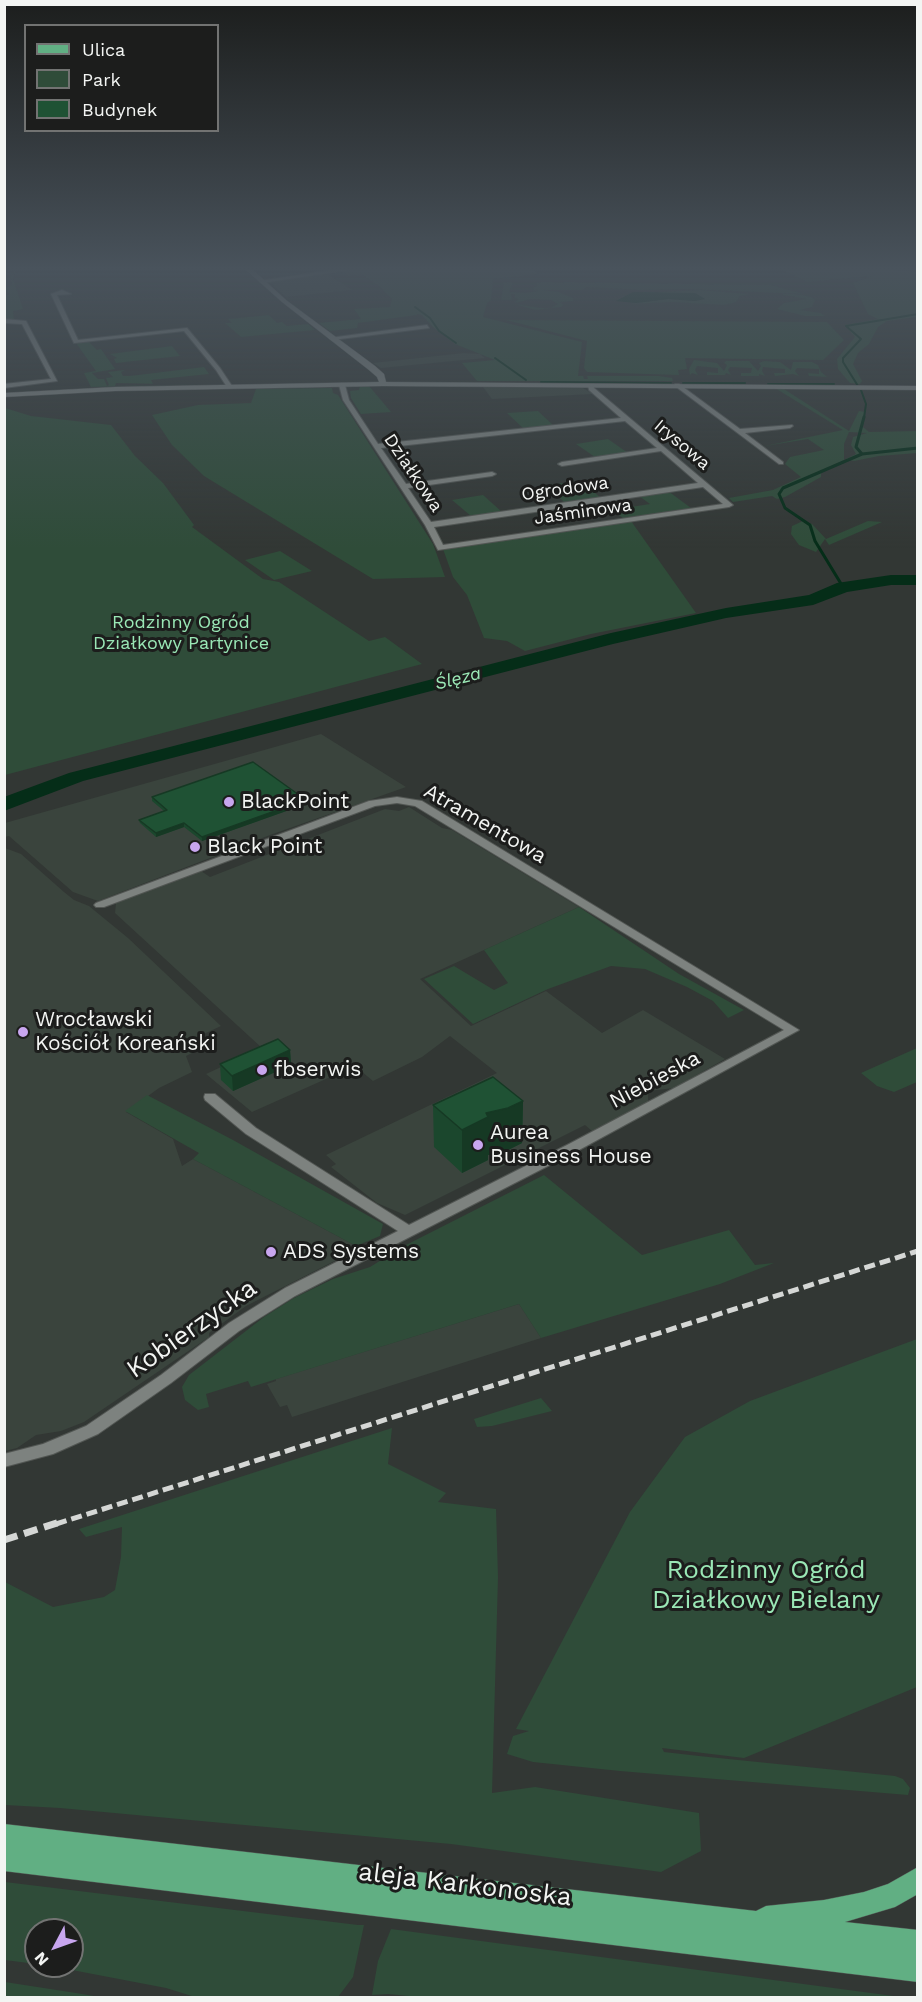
<!DOCTYPE html>
<meta charset="utf-8">
<style>
body{margin:0}
#map{position:relative;width:922px;height:2002px;overflow:hidden;background:#323734;font-family:"Work Sans",sans-serif}
canvas{display:block}
.frame{position:absolute;inset:0;border:6px solid #f3f5f3;pointer-events:none}
.legend{position:absolute;left:24px;top:24px;width:195px;height:108px;box-sizing:border-box;background:#1c1d1c;border:2px solid #727372;margin:0;padding:8px 10px;list-style:none;font-size:18px;color:#f3f5f3}
.legend li{display:flex;align-items:center;gap:12px;height:30px}
.legend b{width:30px;border:2px solid #727372}
.north{position:absolute;left:24px;top:1918px;width:60px;height:60px;box-sizing:border-box;background:#1c1d1c;border:2px solid #727372;border-radius:50%;rotate:229deg;font-size:16px;font-weight:700;line-height:24px;text-align:center;color:#f3f5f3}
.north::after{content:'';display:block;margin:auto;width:21px;height:27px;background:#c8a6ef;clip-path:polygon(50% 0,100% 100%,50% 72%,0 100%)}
</style>
<div id="map">
<canvas width="922" height="2002"></canvas>
<div class="frame"></div>
<ul class="legend">
<li><b style="height:8px;background:#61af83"></b>Ulica</li>
<li><b style="height:16px;background:#2f4c39"></b>Park</li>
<li><b style="height:16px;background:#1f5234"></b>Budynek</li>
</ul>
<div class="north">N</div>
</div>
<script>
const g = document.querySelector('canvas').getContext('2d');
g.lineJoin = 'round';
function fill(path, color) { g.fillStyle = color; g.fill(path, 'evenodd'); }
const poly = rows => new Path2D(rows.map(r => 'M' + r).join(''));
function stroke(path, color, width, dash) { g.strokeStyle = color; g.lineWidth = width; g.lineCap = dash ? 'butt' : 'round'; g.setLineDash(dash || []); g.stroke(path); }
function write(font, color, halo, rows, align = 'center') {
  g.font = font + ' "Work Sans",sans-serif'; g.lineWidth = 6; g.setLineDash([]); g.textBaseline = 'middle'; g.strokeStyle = halo; g.fillStyle = color; for (const [text, x, y, turn = 0] of rows) {
    g.save(); g.translate(x, y); g.rotate((+turn || 0) * Math.PI / 180); g.textAlign = isNaN(turn) ? turn : align; if (halo) g.strokeText(text, 0, 0); g.fillText(text, 0, 0); g.restore();
  }
}
const built = poly([
 [328,274,352,290,286,297,268,281],
 [464,353,480,354,485,358,381,368,373,363],
 [483,387,583,388,593,394,492,399],
 [321,734,406,787,270,835,98,901,73,892,9,836,5,837,5,823],
 [409,807,442,828,452,830,579,907,420,979,471,1026,546,991,602,1033,643,1010,725,1059,674,1088,648,1091,648,1102,592,1131,585,1125,405,1215,377,1203,331,1167,336,1164,326,1155,497,1073,450,1036,422,1057,373,1081,355,1066,252,1112,206,1074,262,1048,115,913,116,903,201,871,210,877,385,809,399,811],
 [5,848,21,854,64,892,74,900,89,906,128,938,221,1026,191,1040,196,1051,186,1056,192,1072,159,1088,126,1112,173,1139,182,1166,193,1159,356,1246,356,1250,246,1306,209,1333,209,1337,84,1422,61,1431,36,1435,17,1448,5,1451],
 [519,1304,541,1338,292,1417,287,1405,280,1407,267,1384,276,1381,276,1379]
]);
const green = poly([
 [365,268,529,268,539,274,493,279,491,300,487,303,483,317,582,342,578,376,583,376,584,379,588,379,587,376,659,376,672,378,673,381,477,381,462,363,495,360,455,344,433,327,422,315,417,314,417,315,358,323,357,328,330,331,319,323,361,319,354,309,390,307,392,299,379,286,363,275,348,276,342,271],
 [779,268,872,268,917,272,917,317,887,321,878,327,869,344,858,353,853,364,862,381,860,384,850,383,838,369,837,359,855,337,845,325,878,319,868,314,853,283,872,276,807,282],
 [16,269,13,279,23,309,13,311,14,319,5,319,4,295,9,295,5,288,12,285,11,277],
 [504,282,513,283,509,292,525,293,538,291,533,290,534,287,537,286,536,283,542,282,771,285,803,294,688,289,642,290,587,287,582,290,542,290,558,292,573,298,573,301,560,302,564,305,561,307,535,310,515,304,540,308,551,308,558,304,551,300,531,299,515,303,518,299,515,298,515,294,511,294,512,300,501,300],
 [700,290,749,294,740,296,736,302,724,305,672,302,629,304,668,299,695,301,705,299,695,293,645,293],
 [779,294,795,294,811,297,815,300,812,307,800,310,821,313,825,316,805,316,777,309,784,303,806,299],
 [269,315,277,323,282,322,287,326,308,324,315,330,241,337,225,323,232,323,228,319],
 [506,320,827,322,844,340,823,360,685,358,687,369,678,370,679,375,587,372,584,368,587,341],
 [88,341,97,350,101,349,115,369,92,373,98,379,104,379,107,386,109,385,106,378,113,377,108,372,125,370,121,372,123,376,130,376,204,367,209,374,151,380,153,384,164,384,116,383,115,386,219,384,91,387,84,373,96,371,76,343],
 [172,346,180,356,116,363,114,359,117,358,110,354],
 [694,360,717,363,724,371,727,365,724,363,726,361,749,361,758,371,761,366,759,363,764,361,780,362,791,370,793,362,812,362,818,365,821,372,827,377,809,376,808,373,819,374,819,369,797,368,795,371,799,376,793,374,775,376,774,373,785,373,785,369,763,367,762,371,765,376,759,374,759,376,741,376,741,373,751,373,752,368,730,367,728,370,731,375,726,373,725,375,707,375,707,372,718,373,718,368,697,366,695,370,698,375,692,373,690,375,689,369],
 [360,386,369,386,391,412,361,414,351,398,350,391,359,390],
 [332,388,333,393,338,395,433,544,445,577,373,579,204,476,172,445,152,415,198,405,251,403,256,389],
 [775,388,784,389,849,431,859,411,865,412,863,427,869,432,917,431,917,453,879,456,854,461,846,459,856,454,851,445,853,437,867,433,849,432,844,444,844,460,818,472,821,473,821,477,785,497,777,499,772,496,733,502,729,498,773,490,801,477,785,464,790,457,824,450,808,439,765,446,843,430],
 [5,408,31,416,111,425,135,456,163,483,194,525,192,527,263,579,279,582,369,641,385,637,422,664,5,775],
 [538,411,554,426,524,429,507,413],
 [608,439,628,453,595,457,576,444],
 [580,481,600,497,564,502,547,485],
 [668,491,691,508,623,518,612,510,650,504,639,496],
 [483,495,502,512,471,516,452,500],
 [631,521,696,613,591,634,525,651,507,641,484,638,467,595,453,577,443,549],
 [803,521,812,524,826,539,868,521,882,522,829,545,825,539,816,552,799,545,791,534,792,526],
 [280,551,312,571,274,580,245,560],
 [579,907,679,974,744,1010,728,1018,713,1001,687,987,645,969,611,966,548,989,473,1024,424,979,454,966,494,990,508,983,484,950],
 [917,1048,917,1082,894,1092,877,1086,861,1073],
 [147,1095,233,1140,383,1224,380,1236,356,1246,193,1159,199,1153,125,1111],
 [544,1175,642,1255,729,1230,755,1265,774,1263,720,1284,541,1338,519,1304,251,1387,248,1381,206,1394,209,1407,198,1410,185,1400,182,1387,189,1375,264,1317,294,1298,333,1279,370,1267,404,1246],
 [917,1339,917,1687,744,1758,662,1748,664,1752,699,1756,895,1776,903,1779,910,1788,908,1795,620,1771,533,1762,507,1754,513,1736,529,1731,516,1729,630,1512,685,1437,750,1401],
 [541,1398,552,1411,492,1426,477,1427,474,1419],
 [392,1428,388,1464,446,1493,438,1502,496,1509,498,1577,492,1793,535,1787,699,1813,701,1851,661,1872,451,1844,60,1808,5,1805,5,1582,53,1607,104,1597,115,1590,121,1557,122,1527,86,1537,79,1529],
 [5,1882,358,1925,364,1925,353,1977,338,1997,195,1997,166,1988,51,1966,72,1966,72,1930,36,1930,36,1964,5,1960],
 [391,1929,901,1997,429,1998,388,1994,372,1995,378,1961],
 [5,1982,76,1993,100,1997,5,1997]
]);
const water = poly([
 [633,292,695,293,705,299,695,301,668,299,636,303,616,301]
]);
const streamFar1 = poly([
 [415,307,430,318,439,331,456,343],
 [495,358,526,380],
 [541,382,671,383],
 [683,383,745,383],
 [768,384,834,384],
 [858,386,843,362,843,358,861,339,846,326,918,314],
 [861,390,866,404,864,418]
]);
const stream = poly([
 [862,454,918,448],
 [843,587,815,541,810,525,785,508,779,494,783,488,862,454,856,447,864,417]
]);
const river = poly([
 [891,575,918,575,918,585,891,585,847,592,813,605,726,618,613,644,83,781,4,811,4,797,69,773,611,633,726,608,809,595,837,583,891,575]
]);
const minor = poly([
 [346,268,362,268,262,283,259,281,346,268],
 [62,290,71,294,57,295,78,340,187,328,220,368,232,386,227,387,216,370,184,331,74,343,51,294,62,290],
 [4,319,26,321,57,381,4,388,4,384,51,379,22,324,4,323,4,319],
 [427,325,429,328,332,340,329,338,427,325],
 [342,383,345,385,349,400,378,444,621,418,589,390,588,385,593,384,594,388,733,505,729,507,438,550,425,525,343,400,339,385,342,383],
 [625,421,657,448,562,462,558,464,562,466,661,451,698,483,431,522,408,488,492,476,496,474,492,472,406,484,381,448,625,421],
 [703,487,723,504,443,545,434,527,703,487],
 [675,384,679,384,740,429,792,425,793,426,790,428,745,433,783,462,783,464,779,464,675,386,675,384],
 [397,797,422,801,799,1030,579,1150,295,1296,239,1331,171,1383,98,1434,53,1454,4,1467,4,1454,43,1444,86,1426,161,1375,229,1323,285,1288,398,1231,246,1134,205,1100,204,1097,205,1094,215,1094,256,1128,409,1225,569,1144,784,1030,415,806,397,803,375,806,104,907,96,907,94,905,96,903,369,801,397,797]
]);
const tertiary = poly([
 [244,268,251,268,286,300,375,366,384,374,386,382,918,386,918,390,383,386,115,391,4,397,4,393,115,387,379,382,377,377,369,370,282,302,244,268]
]);
const primary = poly([
 [4,1824,756,1911,766,1906,824,1900,864,1892,888,1884,918,1867,918,1894,895,1907,845,1922,918,1930,918,1982,4,1871,4,1824]
]);
const railFar1 = poly([
 [56,1524,918,1251]
]);
const rail = poly([
 [4,1540,60,1522]
]);
const wall = poly([
 [152,797,306,800,306,804,202,841,184,827,156,837,140,823,139,820,164,811,152,801],
 [290,1050,291,1065,233,1091,221,1080,220,1064],
 [523,1101,522,1143,508,1150,488,1155,488,1160,462,1173,434,1147,433,1105]
]);
const shadedWall = poly([
 [306,800,306,804,202,841,202,837],
 [184,823,184,827,156,837,156,833],
 [290,1050,291,1065,233,1091,232,1076],
 [523,1101,522,1143,508,1150,488,1155,488,1160,462,1173,462,1130,486,1113]
]);
const building = poly([
 [253,762,306,800,202,837,184,823,156,833,139,820,167,810,152,797,253,762],
 [278,1039,290,1050,232,1076,220,1064,278,1039],
 [493,1077,523,1101,508,1108,486,1113,488,1117,462,1130,433,1105,493,1077]
]);
const markers = [
 [229,802,6,"#c8a6ef"],
 [195,847,6,"#c8a6ef"],
 [23,1032,6,"#c8a6ef"],
 [262,1070,6,"#c8a6ef"],
 [478,1145,6,"#c8a6ef"],
 [271,1252,6,"#c8a6ef"]
];
const farStreetnames = [
 ["Irysowa",682,445,40],
 ["Działkowa",413,473,56],
 ["Ogrodowa",565,489,-8],
 ["Jaśminowa",583,512,-8]
];
const farParknames = [
 ["Rodzinny Ogród",181,623],
 ["Działkowy Partynice",181,644]
];
const farWaternames = [
 ["Ślęza",458,679,-14]
];
const poiNames = [
 ["BlackPoint",241,802],
 ["Black Point",207,847],
 ["Wrocławski",35,1020],
 ["Kościół Koreański",35,1044],
 ["fbserwis",274,1070],
 ["Aurea",490,1133],
 ["Business House",490,1157],
 ["ADS Systems",283,1252]
];
const streetNames = [
 ["Atramentowa",485,824,30],
 ["Niebieska",655,1080,-28]
];
const nearStreetnames = [
 ["Kobierzycka",192,1329,-35],
 ["aleja Karkonoska",465,1885,7]
];
const nearParknames = [
 ["Rodzinny Ogród",766,1570],
 ["Działkowy Bielany",766,1600]
];
fill(built, '#3a443d');
fill(green, '#2f4c39');
fill(water, '#052d18');
stroke(streamFar1, '#052d18', 2);
stroke(stream, '#052d18', 3);
fill(river, '#052d18');
stroke(minor, '#525653', 2);
stroke(tertiary, '#525653', 1);
stroke(primary, '#525653', 1);
fill(minor, '#7d827f');
fill(tertiary, '#7d827f');
fill(primary, '#61af83');
stroke(railFar1, '#d5d7d5', 5, [11, 5]);
stroke(rail, '#d5d7d5', 7, [14, 7]);
fill(wall, '#1b472d');
fill(shadedWall, '#163924');
fill(building, '#1f5234');
stroke(building, '#163924', 1.5);
const sky = g.createLinearGradient(0, 0, 0, 549);
sky.addColorStop(0, '#1c1e1d');
sky.addColorStop(0.49, '#49535c');
sky.addColorStop(1, '#49535c00');
g.fillStyle = sky;
g.fillRect(0, 0, 922, 549);
for (const [x, y, r, color] of markers) { const dot = new Path2D(); dot.arc(x, y, r, 0, 2 * Math.PI); g.fillStyle = color; g.fill(dot); stroke(dot, '#1c1d1c', 2); }
write('18px', '#f3f5f3', '#1c1d1c', farStreetnames);
write('18px', '#9ae8b6', '#1c1d1c', farParknames);
write('italic 18px', '#9debb8', '#1c1d1c', farWaternames);
write('21px', '#f3f5f3', '#1c1d1c', poiNames, 'left');
write('21px', '#f3f5f3', '#1c1d1c', streetNames);
write('26px', '#f3f5f3', '#1c1d1c', nearStreetnames);
write('26px', '#9ae8b6', '#1c1d1c', nearParknames);
</script>
